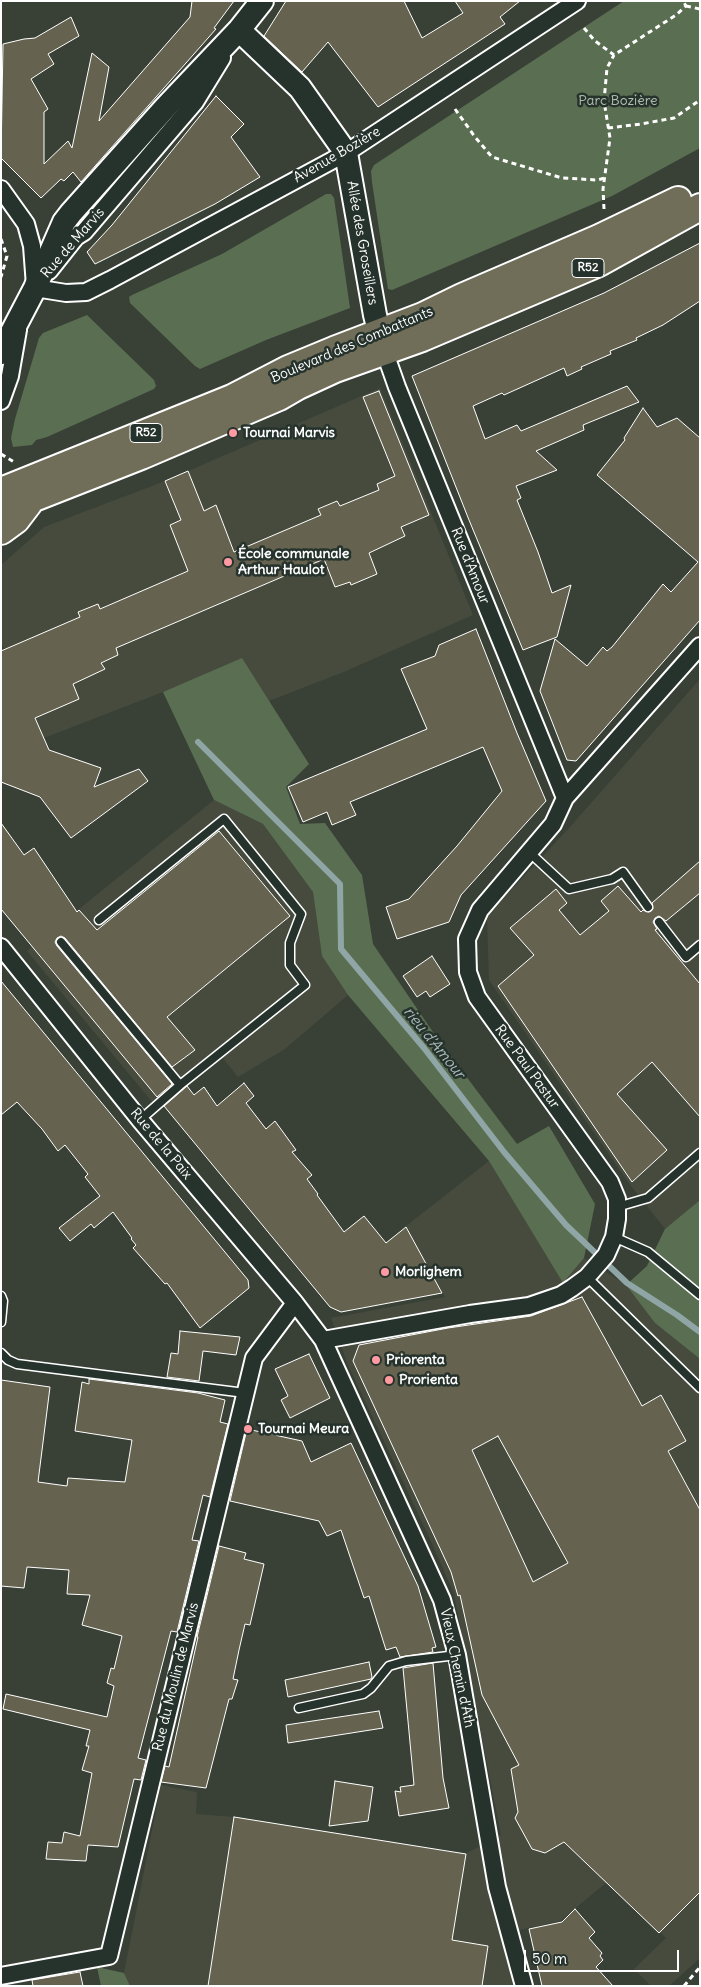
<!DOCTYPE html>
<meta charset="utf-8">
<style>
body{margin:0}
#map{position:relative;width:701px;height:1987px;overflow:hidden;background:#394137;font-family:Delius,sans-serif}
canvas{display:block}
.frame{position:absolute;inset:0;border:2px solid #fff;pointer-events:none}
.scale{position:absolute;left:524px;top:1950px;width:155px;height:22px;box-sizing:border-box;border:2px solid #fff;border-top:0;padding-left:6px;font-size:15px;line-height:18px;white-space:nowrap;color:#fff;-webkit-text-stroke:4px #26332d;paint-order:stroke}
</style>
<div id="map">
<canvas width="701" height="1987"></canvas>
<div class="frame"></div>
<div class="scale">50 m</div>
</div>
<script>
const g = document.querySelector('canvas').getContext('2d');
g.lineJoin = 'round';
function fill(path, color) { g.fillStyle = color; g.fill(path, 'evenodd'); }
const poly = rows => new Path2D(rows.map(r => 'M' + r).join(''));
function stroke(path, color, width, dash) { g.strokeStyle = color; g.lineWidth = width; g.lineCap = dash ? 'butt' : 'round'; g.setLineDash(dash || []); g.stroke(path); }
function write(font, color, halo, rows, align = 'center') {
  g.font = font + ' Delius,sans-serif'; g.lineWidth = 5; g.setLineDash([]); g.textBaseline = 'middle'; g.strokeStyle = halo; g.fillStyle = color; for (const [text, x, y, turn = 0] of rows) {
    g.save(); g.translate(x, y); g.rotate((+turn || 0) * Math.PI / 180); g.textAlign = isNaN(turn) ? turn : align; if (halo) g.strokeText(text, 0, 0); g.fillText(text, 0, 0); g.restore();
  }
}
const built = poly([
 [380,388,473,615,346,671,269,701,242,659,163,692,44,738,1,642,1,565,44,527,165,481],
 [700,679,700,1200,665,1229,628,1182,489,980,487,916,570,827],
 [214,800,263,824,313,892,322,956,348,995,285,1049,238,1077,222,1057,158,1109,27,951],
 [489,1161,563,1283,584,1258,626,1285,655,1323,700,1359,700,1958,669,1986,651,1986,634,1969,666,1938,607,1882,560,1921,501,1934,515,1986,130,1986,124,1973,161,1785,197,1792,196,1814,234,1817,465,1854,501,1835,454,1594,430,1539,348,1365,331,1318,445,1297,406,1226]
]);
const green = poly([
 [624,1,700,1,700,148,612,196,392,290,388,289,372,182,371,171,374,165],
 [326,194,331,194,334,198,350,308,266,340,200,369,195,366,130,303,129,297,132,295,222,254],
 [87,315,154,380,156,386,154,389,47,437,36,440,32,445,13,447,11,438,15,419,39,338,43,333],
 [242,658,309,764,286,787,300,824,325,823,362,875,373,944,435,1035,517,1144,549,1126,595,1204,584,1258,563,1283,489,1161,348,995,322,956,313,892,263,824,214,800,163,692],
 [700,1200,700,1359,655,1323,626,1285,647,1266,665,1229],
 [97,1967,124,1973,130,1986,101,1986]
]);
const stream = poly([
 [198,742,340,884,341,949,424,1048,504,1152,566,1225,627,1283,677,1315,700,1332]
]);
const building = poly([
 [192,1,234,1,214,28,216,29,81,182,73,172,64,181,61,179,41,198,1,158,3,44,24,39,35,38,71,17,79,36,48,54,54,64,31,79,48,109,44,112,44,164,68,141,72,148,92,53,109,67,99,121,190,17,192,1],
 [286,1,404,1,422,38,463,13,455,1,520,1,500,17,505,24,378,107,328,42,302,72,264,36,286,1],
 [216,96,244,124,231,137,260,177,215,204,95,264,87,252,112,225,216,96],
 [700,243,700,301,663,325,636,338,637,340,610,351,611,354,581,367,582,369,567,376,564,368,504,395,502,393,473,406,485,439,517,425,521,431,627,386,639,402,583,425,584,430,536,451,557,470,516,486,521,498,517,500,538,552,552,593,571,585,557,637,523,650,469,520,412,376,604,293,700,243],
 [379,391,429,515,401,527,405,536,369,553,377,574,351,585,350,582,335,587,324,559,116,648,118,655,101,663,105,669,73,684,79,699,35,718,49,750,101,768,94,787,139,769,148,781,71,838,40,797,1,782,1,651,80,617,78,612,98,604,100,609,188,571,170,525,181,520,165,481,188,471,204,511,216,505,234,552,321,515,318,509,337,501,340,506,379,490,377,484,395,476,363,397,379,391],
 [643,408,657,427,677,418,700,438,700,620,576,761,567,760,540,691,555,639,587,666,603,647,607,651,612,647,663,584,671,592,698,562,597,475,625,440,624,438,643,408],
 [476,629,517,733,546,801,461,895,449,922,397,939,386,907,409,899,457,846,502,791,483,747,350,802,356,815,332,825,327,812,303,822,288,787,427,729,401,669,435,656,439,645,476,629],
 [1,823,24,855,34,848,77,912,79,910,97,930,219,831,290,916,167,1017,195,1050,172,1067,65,938,61,936,57,938,55,942,57,946,172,1084,157,1097,1,909,1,823],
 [700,861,700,893,666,921,659,916,655,918,653,922,657,929,655,930,700,984,700,1117,652,1062,617,1094,667,1150,632,1182,498,986,534,955,510,928,556,889,567,903,559,910,580,935,609,911,601,901,618,886,641,912,643,910,649,912,653,909,652,903,700,861],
 [432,956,450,984,430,997,426,991,417,997,403,976,432,956],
 [1,981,248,1280,249,1288,200,1328,167,1283,165,1284,133,1248,136,1245,131,1239,132,1238,113,1212,94,1228,91,1224,70,1241,59,1228,100,1196,85,1177,88,1174,65,1145,58,1151,42,1129,17,1102,1,1115,1,981],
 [244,1083,254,1096,246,1103,266,1129,275,1121,296,1150,292,1152,312,1175,307,1179,318,1194,317,1195,344,1232,364,1216,386,1243,406,1227,442,1293,341,1312,330,1307,164,1106,187,1086,194,1095,204,1087,217,1106,244,1083],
 [582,1297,642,1406,661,1395,686,1441,668,1451,700,1510,700,1892,659,1933,564,1842,545,1853,532,1849,515,1818,518,1812,511,1769,519,1765,482,1695,460,1595,458,1596,451,1572,353,1361,359,1345,448,1328,531,1316,582,1297],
 [498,1436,568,1563,533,1582,472,1450,498,1436],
 [180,1331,240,1337,236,1355,203,1351,199,1381,167,1377,171,1353,178,1354,180,1331],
 [309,1354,330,1398,290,1418,281,1400,288,1396,275,1369,309,1354],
 [89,1379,198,1393,225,1400,220,1422,228,1424,210,1497,203,1495,192,1540,199,1541,177,1632,171,1631,138,1758,146,1760,141,1780,134,1779,118,1847,88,1845,86,1861,46,1859,48,1842,62,1843,64,1832,80,1836,92,1773,82,1770,89,1746,86,1746,90,1730,3,1709,6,1694,107,1717,114,1686,107,1683,111,1668,114,1669,122,1636,82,1625,90,1595,67,1594,69,1570,27,1567,24,1588,1,1586,1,1380,50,1387,38,1482,67,1486,68,1478,125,1482,132,1440,75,1431,82,1382,89,1384,89,1379],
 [247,1429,302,1441,311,1462,351,1443,418,1586,436,1647,432,1648,433,1652,400,1657,396,1647,386,1650,369,1596,364,1598,341,1530,327,1536,319,1521,230,1501,247,1429],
 [219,1546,246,1553,244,1559,264,1564,250,1625,245,1624,239,1650,233,1679,238,1680,232,1699,229,1699,206,1788,161,1782,165,1766,169,1767,198,1637,197,1637,219,1546],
 [369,1662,372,1677,371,1679,288,1697,285,1680,369,1662],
 [433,1663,443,1778,449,1808,399,1816,395,1791,401,1792,400,1787,414,1785,403,1668,433,1663],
 [379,1711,383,1728,288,1743,286,1725,379,1711],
 [335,1781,373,1787,368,1821,329,1826,335,1781],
 [234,1817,466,1854,452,1940,488,1946,482,1986,208,1986,234,1817],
 [575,1909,595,1932,589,1938,602,1953,600,1956,603,1960,596,1967,613,1986,542,1986,529,1929,562,1922,575,1909],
 [80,1972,83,1986,33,1986,32,1980,80,1972]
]);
const path = poly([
 [686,6,700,9],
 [584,28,595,41,614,55,676,15,686,6,683,1],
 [455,109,475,137,492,157,562,178,597,180,605,178],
 [608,128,641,124,674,118,700,100],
 [604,209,603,189,610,138,604,101,607,68,614,55],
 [1,239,7,256,1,277],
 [1,454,14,462],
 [684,1986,700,1967]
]);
const lane = poly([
 [529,852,569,889,612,879,623,872,648,907],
 [99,920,224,819,301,914,290,943,290,965,305,985,180,1085,140,1120],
 [659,922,686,957,700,945],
 [61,942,180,1085],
 [617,1207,648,1198,700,1153],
 [614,1237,648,1252,700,1295],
 [587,1277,700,1388],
 [1,1296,3,1301,1,1322],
 [1,1353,8,1360,17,1364,245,1393],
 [299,1708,363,1694,371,1688,389,1666,406,1661,457,1655]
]);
const street = poly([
 [1,189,26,224,32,246,35,286],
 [49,271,76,237,84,232,195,102,222,58],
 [35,288,66,293,86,292,110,280,346,153,577,1],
 [385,353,397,387,565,798],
 [1,401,10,376,18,330],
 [1,947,140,1120,295,1303,323,1340,442,1600,457,1655,497,1887,524,1986],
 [323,1340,470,1314,529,1306,561,1295,572,1288,587,1277,606,1255,614,1237,617,1219,617,1199,610,1182,477,997,468,972,467,939,480,910,553,824,565,798,700,646],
 [1,1976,109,1956,254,1358,295,1303]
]);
const secondary = poly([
 [239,30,300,88,346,153,375,315,384,350],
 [1,353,35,288,64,222,71,213,165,108,239,30,262,1]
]);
const primary = poly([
 [1,491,232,398,288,369,334,350,423,316,462,297,599,238,678,200],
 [1,511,141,456,279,397,298,386,335,369,422,338,599,263,700,207],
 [1,531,16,520,29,503]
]);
const markers = [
 [233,433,5,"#ff9aa2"],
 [228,562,5,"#ff9aa2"],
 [385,1272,5,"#ff9aa2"],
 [376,1360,5,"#ff9aa2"],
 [389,1380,5,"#ff9aa2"],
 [248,1429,5,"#ff9aa2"]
];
const shields = [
 [588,268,32],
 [146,433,32]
];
const shieldNames = [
 ["R52",588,268],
 ["R52",146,433]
];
const parkNames = [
 ["Parc Bozière",618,101]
];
const streetNames = [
 ["Avenue Bozière",337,155,-30],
 ["Rue de Marvis",73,243,-49],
 ["Allée des Groseillers",362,243,80],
 ["Boulevard des Combattants",352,345,-23],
 ["Rue d'Amour",470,566,68],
 ["Rue Paul Pastur",527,1067,54],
 ["Rue de la Paix",161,1144,50],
 ["Vieux Chemin d'Ath",457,1668,78],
 ["Rue du Moulin de Marvis",176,1677,-76]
];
const poiNames = [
 ["Tournai Marvis",243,433],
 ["École communale",238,554],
 ["Arthur Haulot",238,570],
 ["Morlighem",395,1272],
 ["Priorenta",386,1360],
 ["Prorienta",399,1380],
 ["Tournai Meura",258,1429]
];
const waterNames = [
 ["rieu d'Amour",434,1043,51]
];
fill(built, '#464b3e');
fill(green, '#5a6e51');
stroke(stream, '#90a6a6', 6);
fill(building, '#65634f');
stroke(building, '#fff', 1);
stroke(lane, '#fff', 11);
stroke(street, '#fff', 20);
stroke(secondary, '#fff', 26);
stroke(primary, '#fff', 30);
stroke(path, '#fff', 3, [5, 4]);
stroke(lane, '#26332d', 8);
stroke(street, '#26332d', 16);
stroke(secondary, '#26332d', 22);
stroke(primary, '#706e59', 26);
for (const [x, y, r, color] of markers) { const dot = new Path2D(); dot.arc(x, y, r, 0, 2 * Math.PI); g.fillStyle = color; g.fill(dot); stroke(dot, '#26332d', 2); }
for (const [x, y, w] of shields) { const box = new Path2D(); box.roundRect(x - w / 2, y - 9.5, w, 19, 4); g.fillStyle = '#26332d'; g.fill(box); stroke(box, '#fff', 1); }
write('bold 12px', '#fff', null, shieldNames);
write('14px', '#b5beb1', '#26332d', parkNames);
write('14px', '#fff', '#26332d', streetNames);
write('bold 14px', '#fff', '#26332d', poiNames, 'left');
write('italic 15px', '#acbcbc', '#26332d', waterNames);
</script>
